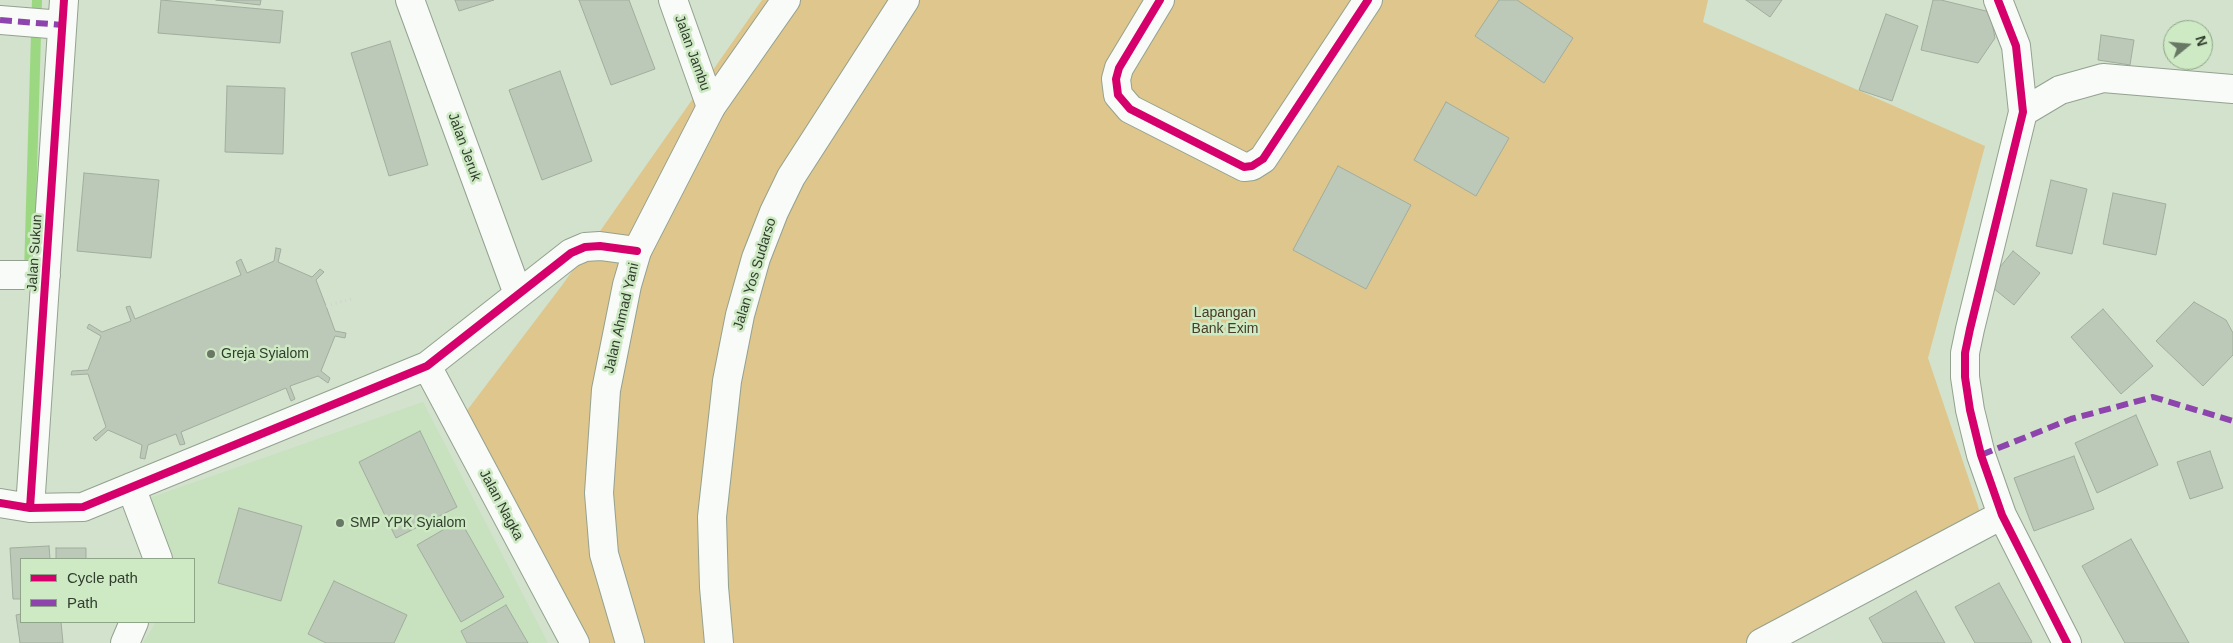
<!DOCTYPE html>
<style>
body{margin:0}
#map{position:relative;width:2233px;height:643px;overflow:hidden;background:#d2e2cc;font-family:Helvetica,sans-serif}
canvas{display:block}
.legend{position:absolute;left:20px;top:558px;width:175px;height:65px;box-sizing:border-box;background:#ceeac4;border:1px solid #8fa588;margin:0;padding:6px 9px;list-style:none;font-size:15px;color:#313d2d}
.legend li{display:flex;align-items:center;gap:10px;height:25px}
.legend b{width:25px;border:1px solid #8fa588}
.north{position:absolute;left:2163px;top:20px;width:50px;height:50px;box-sizing:border-box;background:#ceeac4;border:1px solid #8fa588;border-radius:50%;rotate:73deg;font-size:14px;font-weight:700;line-height:20px;text-align:center;color:#313d2d}
.north::after{content:'';display:block;margin:auto;width:18px;height:22px;background:#697765;clip-path:polygon(50% 0,100% 100%,50% 72%,0 100%)}
</style>
<div id="map">
<canvas width="2233" height="643"></canvas>
<ul class="legend">
<li><b style="height:6px;background:#d6006c"></b>Cycle path</li>
<li><b style="height:6px;background:#8e44ad"></b>Path</li>
</ul>
<div class="north">N</div>
</div>
<script>
const g = document.querySelector('canvas').getContext('2d');
g.lineJoin = 'round';
function fill(path, color) { g.fillStyle = color; g.fill(path, 'evenodd'); }
const poly = rows => new Path2D(rows.map(r => 'M' + r).join(''));
function stroke(path, color, width, dash) { g.strokeStyle = color; g.lineWidth = width; g.lineCap = dash ? 'butt' : 'round'; g.setLineDash(dash || []); g.stroke(path); }
function write(font, color, halo, rows, align = 'center') {
  g.font = font + ' Helvetica,sans-serif'; g.lineWidth = 5; g.setLineDash([]); g.textBaseline = 'middle'; g.strokeStyle = halo; g.fillStyle = color; for (const [text, x, y, turn = 0] of rows) {
    g.save(); g.translate(x, y); g.rotate((+turn || 0) * Math.PI / 180); g.textAlign = isNaN(turn) ? turn : align; if (halo) g.strokeText(text, 0, 0); g.fillText(text, 0, 0); g.restore();
  }
}
const built = poly([
 [423,402,548,643,528,643,506,605,461,631,467,643,394,643,407,615,334,581,308,634,326,643,143,643,156,622,194,622,194,559,161,559,144,500],
 [420,432,457,507,396,537,359,462],
 [239,508,302,527,281,601,218,583],
 [460,520,504,597,461,622,417,545]
]);
const green = poly([
 [762,0,1708,0,1703,22,1985,146,1928,358,1983,521,1745,643,583,643,465,413,563,284]
]);
const stream = poly([
 [29,273,37,0]
]);
const building = poly([
 [161,0,283,11,280,43,158,33,161,0],
 [216,0,261,0,260,5,216,0],
 [455,0,494,0,459,11,455,0],
 [579,0,629,0,655,69,611,85,579,0],
 [1499,0,1517,0,1573,38,1544,83,1475,36,1499,0],
 [1746,0,1782,0,1770,17,1746,0],
 [1933,0,1941,0,1990,12,1995,38,1978,63,1921,50,1933,0],
 [1886,14,1918,26,1892,101,1859,90,1886,14],
 [2101,35,2134,40,2130,65,2098,60,2101,35],
 [390,41,428,165,389,176,351,53,390,41],
 [560,71,592,161,542,180,509,90,560,71],
 [227,86,285,88,283,154,225,152,227,86],
 [1446,102,1509,138,1476,196,1414,160,1446,102],
 [1338,166,1411,205,1366,289,1293,250,1338,166],
 [84,173,159,180,151,258,77,251,84,173],
 [2051,180,2087,189,2072,254,2036,246,2051,180],
 [2113,193,2166,204,2156,255,2103,244,2113,193],
 [276,248,281,249,278,262,312,277,320,269,324,272,316,280,326,306,335,331,346,333,345,338,335,336,321,371,330,378,328,383,318,376,290,386,295,399,291,401,286,388,181,432,185,444,180,445,176,434,148,445,145,459,140,458,142,445,108,430,96,441,93,438,106,427,88,374,71,375,72,371,88,370,101,336,87,328,89,324,102,332,131,321,126,307,130,306,135,319,241,275,236,262,241,259,247,273,274,261,276,248],
 [2013,251,2040,273,2014,305,1987,283,2013,251],
 [2194,302,2226,320,2233,333,2233,355,2203,386,2156,341,2194,302],
 [2103,309,2153,366,2121,394,2071,337,2103,309],
 [2136,415,2158,465,2097,493,2075,443,2136,415],
 [420,431,457,507,396,538,359,462,420,431],
 [2210,451,2223,488,2190,499,2177,462,2210,451],
 [2074,456,2094,509,2034,531,2014,478,2074,456],
 [239,508,302,526,281,601,218,583,239,508],
 [460,520,504,597,461,622,417,545,460,520],
 [2131,539,2189,643,2125,643,2082,566,2131,539],
 [49,546,50,559,21,559,21,599,13,599,10,548,49,546],
 [56,548,86,548,86,559,56,559,56,548],
 [334,581,407,615,394,643,326,643,308,634,334,581],
 [1999,583,2032,642,2030,643,1975,643,1955,607,1999,583],
 [1916,591,1945,643,1883,643,1869,618,1916,591],
 [506,605,528,643,467,643,461,631,506,605],
 [21,614,21,622,61,622,63,643,20,643,16,615,21,614]
]);
const path = poly([
 [326,306,351,299]
]);
const minor = poly([
 [410,0,518,294],
 [673,0,711,107],
 [1160,0,1119,68,1116,79,1118,95,1130,109,1244,167,1252,166,1263,159,1368,0],
 [1998,0,2016,46,2023,112,1970,329,1965,353,1965,377,1970,410,1981,455,2002,515,2067,643],
 [0,20,62,25],
 [2023,112,2060,90,2103,78,2233,89],
 [0,275,46,275],
 [427,366,575,643],
 [131,487,158,559],
 [0,503,30,508,83,507,427,366,571,253,585,247,600,246,637,251],
 [30,508,64,0],
 [125,643,134,622],
 [1761,643,2002,515]
]);
const trunk = poly([
 [630,643,604,554,599,493,606,390,627,285,637,251,711,107,786,0],
 [719,643,714,587,712,517,727,381,740,315,756,258,774,212,791,177,905,0]
]);
const quiet = poly([
 [0,20,62,25],
 [1981,455,2071,419,2153,397,2233,421]
]);
const cycleway = poly([
 [1160,0,1119,68,1116,79,1118,95,1130,109,1244,167,1252,166,1263,159,1368,0],
 [1998,0,2016,46,2023,112,1970,329,1965,353,1965,377,1970,410,1981,455,2002,515,2067,643],
 [0,503,30,508,83,507,427,366,571,253,585,247,600,246,637,251],
 [30,508,64,0]
]);
const markers = [
 [211,354,5,"#697765"],
 [340,523,5,"#697765"]
];
const streetNames = [
 ["Jalan Jambu",692,53,70],
 ["Jalan Jeruk",464,147,70],
 ["Jalan Sukun",35,253,-86],
 ["Jalan Yos Sudarso",755,274,-73],
 ["Jalan Ahmad Yani",622,318,-77],
 ["Jalan Nagka",501,505,62]
];
const parkNames = [
 ["Lapangan",1225,313],
 ["Bank Exim",1225,329]
];
const poiNames = [
 ["Greja Syialom",221,354],
 ["SMP YPK Syialom",350,523]
];
fill(built, '#c8e1be');
fill(green, '#dec68c');
stroke(stream, '#9bd881', 10);
fill(building, '#bdc9b8');
stroke(building, '#a1ad9d', 1);
stroke(minor, '#94a190', 30);
stroke(trunk, '#94a190', 30);
stroke(path, '#d0d4cf', 3, [1, 4]);
stroke(minor, '#f8fbf7', 28);
stroke(trunk, '#f8fbf7', 28);
stroke(quiet, '#8e44ad', 6, [12, 6]);
stroke(cycleway, '#d6006c', 8);
for (const [x, y, r, color] of markers) { const dot = new Path2D(); dot.arc(x, y, r, 0, 2 * Math.PI); g.fillStyle = color; g.fill(dot); stroke(dot, '#ceeac4', 2); }
write('14px', '#313d2d', '#ceeac4', streetNames);
write('14px', '#4a3c26', '#ceeac4', parkNames);
write('14px', '#313d2d', '#ceeac4', poiNames, 'left');
</script>
